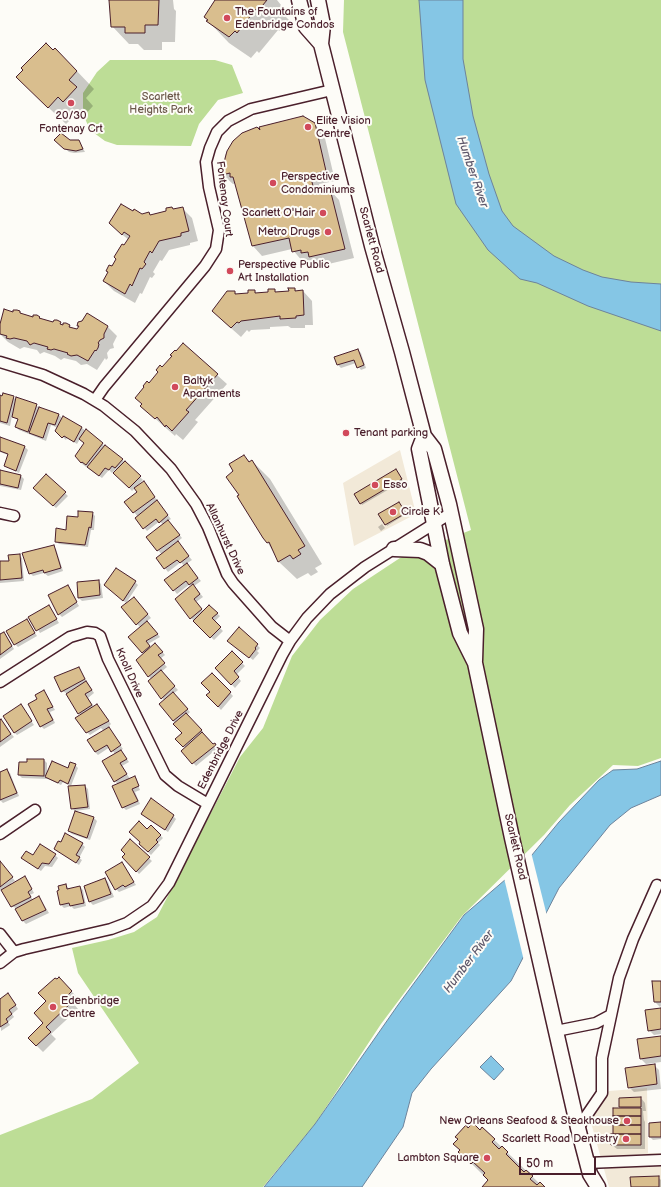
<!DOCTYPE html>
<style>
body{margin:0}
#map{position:relative;width:661px;height:1187px;overflow:hidden;background:#fdfcf7;font-family:"Balsamiq Sans",sans-serif}
canvas{display:block}
.scale{position:absolute;left:519px;top:1157px;width:77px;height:18px;box-sizing:border-box;border:2px solid #4a1f2b;border-top:0;padding-left:5px;font-size:12px;line-height:14px;white-space:nowrap;color:#4a1f2b;-webkit-text-stroke:3px #fdfcf7;paint-order:stroke}
</style>
<div id="map">
<canvas width="661" height="1187"></canvas>
<div class="scale">50 m</div>
</div>
<script>
const g = document.querySelector('canvas').getContext('2d');
g.lineJoin = 'round';
function fill(path, color) { g.fillStyle = color; g.fill(path, 'evenodd'); }
const poly = rows => new Path2D(rows.map(r => 'M' + r).join(''));
function stroke(path, color, width, dash) { g.strokeStyle = color; g.lineWidth = width; g.lineCap = dash ? 'butt' : 'round'; g.setLineDash(dash || []); g.stroke(path); }
function write(font, color, halo, rows, align = 'center') {
  g.font = font + ' "Balsamiq Sans",sans-serif'; g.lineWidth = 4; g.setLineDash([]); g.textBaseline = 'middle'; g.strokeStyle = halo; g.fillStyle = color; for (const [text, x, y, turn = 0] of rows) {
    g.save(); g.translate(x, y); g.rotate((+turn || 0) * Math.PI / 180); g.textAlign = isNaN(turn) ? turn : align; if (halo) g.strokeText(text, 0, 0); g.fillText(text, 0, 0); g.restore();
  }
}
const built = poly([
 [400,450,416,514,354,546,343,483],
 [647,1088,648,1153,661,1153,661,1187,609,1187,590,1119,609,1091]
]);
const green = poly([
 [344,0,661,0,661,758,638,766,613,765,570,805,544,835,462,916,381,1024,315,1124,263,1187,0,1187,0,1135,92,1099,139,1063,78,973,72,948,108,940,134,932,157,917,240,757,263,728,292,656,320,620,353,589,400,558,471,530,343,32],
 [110,60,215,60,232,65,243,93,218,100,199,124,191,146,117,145,105,141,90,130,83,114,83,93,97,72]
]);
const water = poly([
 [419,0,463,0,463,59,473,116,489,174,502,211,513,226,554,256,583,270,602,277,631,282,661,284,661,331,588,306,537,283,520,279,488,250,456,204,425,80,419,0],
 [661,761,661,795,631,808,610,825,559,888,511,981,431,1069,412,1093,403,1127,362,1187,264,1187,315,1124,398,1005,464,915,527,861,559,822,599,780,613,770,637,769,661,761],
 [491,1056,504,1069,494,1080,480,1067,491,1056]
]);
const pier = poly([
 [531,852,547,916,524,961,504,878]
]);
const shadow = poly([
 [112,0,173,0,174,9,176,11,175,42,162,42,162,50,144,50,138,44,129,44,112,26],
 [217,0,277,0,281,5,280,6,287,14,285,16,289,20,280,31,278,30,259,53,257,51,251,58,229,43,208,21],
 [73,67,94,89,86,98,93,106,81,119,76,114,66,124,35,95,24,70],
 [314,124,324,134,335,181,319,184,321,192,330,190,339,200,354,258,320,266,316,262,312,263,309,260,303,262,292,249,262,256,253,246,236,183,233,184,223,175,225,155,230,147,261,133],
 [79,141,85,152,74,153,69,152,59,143],
 [172,208,174,210,182,208,192,218,198,241,190,243,190,245,169,250,162,261,160,260,153,272,155,274,152,278,150,277,142,294,140,293,135,303,114,291,104,281,109,273,107,271,117,259,129,240,120,233,142,215,149,214,151,216,167,212],
 [295,289,297,292,303,291,312,301,313,325,305,325,305,328,291,328,288,326,270,327,270,329,251,330,249,332,247,330,241,337,223,321,235,292,237,295,250,294,255,291,257,294,270,293,274,290,277,293,290,292],
 [20,312,23,315,34,318,37,316,43,320,60,323,64,327,69,326,78,330,80,327,78,325,87,314,108,327,117,336,113,344,114,348,110,349,107,353,108,358,106,360,105,358,97,370,87,364,81,365,76,361,64,358,61,360,55,356,44,352,40,354,37,350,24,347,20,349,8,342,0,334,0,327,14,313],
 [358,350,361,353,366,368,361,370,356,363,341,368,338,365,336,357],
 [162,369,217,375,227,384,195,420,198,422,183,440,176,434,175,436,151,415,149,384],
 [0,396,13,397,16,400,36,405,39,408,59,415,63,419,64,418,82,428,125,462,143,480,137,486,147,486,157,500,156,501,171,519,168,521,182,538,177,542,192,560,186,564,201,581,194,586,203,597,196,602,204,612,209,606,220,616,214,622,223,631,214,640,191,618,192,587,190,584,177,594,166,580,184,566,181,562,168,572,157,558,162,555,148,537,163,525,160,521,147,531,136,518,138,517,126,502,139,493,135,488,132,491,115,473,118,470,116,469,112,473,109,470,102,478,82,464,79,460,85,444,80,439,77,444,67,438,66,440,56,431,58,428,51,425,46,441,19,430,16,427,18,420,12,416,10,426,0,423],
 [0,438,25,447,28,450,19,473,5,466,8,455,0,452],
 [244,456,250,462,252,461,270,479,322,564,315,568,318,572,311,576,308,573,297,579,279,562,240,495,235,471],
 [0,471,21,476,24,479,21,490,0,486],
 [397,472,403,481,362,505,361,503],
 [46,475,68,496,56,508,34,488],
 [400,504,406,514,387,526,386,524],
 [92,513,95,516,94,530,91,530,88,547,59,544,56,541,79,518],
 [382,524,385,528,381,531,378,527],
 [53,546,56,549,63,571,48,576,44,573,33,576,30,573],
 [19,555,22,558,24,581,0,583,0,562,10,562],
 [98,581,101,584,103,598,82,601,79,598,78,583],
 [135,582,138,585,126,603,115,594],
 [67,586,79,606,62,617,59,614],
 [137,601,151,618,147,621,160,637,148,644,151,648,158,647,165,655,160,659,167,667,161,672,178,690,173,694,190,712,187,715,204,734,203,735,213,746,215,744,218,748,196,766,182,751,186,748,177,739,183,733,166,712,164,700,149,681,151,679,137,660,144,653,130,638,141,628,137,624],
 [51,610,59,623,40,633,30,617],
 [27,620,37,636,18,647,15,644],
 [4,633,14,649,0,659,0,635],
 [230,642,257,645,260,648,257,651,259,653,253,660],
 [232,653,245,666,236,675,241,681,235,688,216,668],
 [79,668,94,693,88,698,94,707,100,708,111,724,108,727,123,749,121,750,129,762,122,766,130,779,135,777,137,779,135,779,140,790,135,792,140,804,126,810,123,807,118,785,103,762,115,754,110,747,98,755,95,752,104,731,101,728,90,735,87,732,81,716,66,693,62,691],
 [212,674,233,696,221,710,207,695,211,692],
 [44,692,55,710,50,712,55,723,44,729,41,726,38,700],
 [21,706,34,725,17,735,14,732],
 [0,721,14,737,0,747],
 [44,760,47,763,47,776,75,765,78,768,71,786,63,782,61,785,48,779,22,778,19,775],
 [7,770,10,773,19,796,3,803,0,800,0,773],
 [85,786,88,789,90,809,75,811,72,808],
 [76,812,94,818,97,821,90,840,72,834,69,831],
 [142,814,173,816,176,819,168,832],
 [151,826,163,838,158,843,160,845,151,855,140,844],
 [130,841,152,861,139,874,123,857,126,854],
 [82,844,85,847,79,858,82,860,79,865,55,849],
 [55,855,58,858,52,867,45,866,41,871,26,861,33,857],
 [0,862,15,881,11,883,12,885,24,877,27,880,34,893,30,895,33,900,39,897,49,913,26,924,23,921,16,908,11,906,2,890,0,890],
 [122,863,136,885,119,892,116,889],
 [105,879,108,882,114,897,93,905,90,902,85,887],
 [66,885,69,889,80,887,83,890,86,906,74,909,71,906,64,908,61,905],
 [59,979,78,998,73,1003,78,1009,51,1034,56,1039,43,1052,29,1038,45,1023,48,1001],
 [661,982,661,1006,660,1007,655,1002],
 [11,998,18,1009,12,1014,14,1017,8,1022,10,1025,1,1031,0,1000],
 [661,1009,661,1034,654,1035,649,1030],
 [661,1037,661,1062,646,1064,641,1059],
 [654,1065,659,1070,661,1089,634,1092,629,1087],
 [641,1098,645,1103,646,1111,643,1111,644,1120,645,1122,645,1149,617,1149,612,1145,614,1116,622,1109,620,1107],
 [661,1124,661,1139,653,1140,650,1137],
 [482,1128,540,1184,544,1187,483,1187,489,1181,460,1152,468,1129,480,1131],
 [658,1177,661,1180,661,1187,632,1187]
]);
const building = poly([
 [109,0,159,0,158,25,145,25,145,33,125,33,125,27,111,27,109,0],
 [215,0,267,0,258,11,256,9,237,33,235,31,229,37,206,21,208,20,204,17,215,0],
 [46,43,53,50,55,48,77,71,69,80,77,87,63,102,58,97,48,108,16,77,23,70,21,68,46,43],
 [303,116,315,123,326,171,310,175,315,193,330,189,345,249,309,257,308,252,301,253,301,250,292,252,289,238,252,246,233,177,230,177,230,173,222,175,222,170,227,151,233,141,242,133,257,127,260,130,259,127,303,116],
 [61,133,70,140,79,140,83,149,76,151,64,149,54,140,61,133],
 [121,204,133,211,134,209,142,214,149,212,150,215,166,211,166,208,172,207,173,209,183,207,189,231,181,233,181,236,159,241,152,253,150,251,144,262,146,264,142,269,140,268,132,286,130,284,125,294,103,281,108,272,106,271,109,265,112,266,116,259,114,257,122,244,124,245,130,236,124,232,122,235,109,223,121,204],
 [288,288,295,288,295,291,303,290,304,315,296,316,296,318,280,319,280,316,241,321,239,323,237,322,231,328,212,311,227,291,235,291,235,294,248,293,248,290,255,290,255,293,268,292,268,289,275,289,275,292,289,291,288,288],
 [4,309,13,312,13,310,17,310,20,311,20,313,33,317,33,315,37,315,40,317,39,318,53,322,54,320,57,320,61,322,60,324,63,325,63,323,66,323,70,325,69,327,77,329,79,326,77,326,78,322,82,321,87,313,108,326,104,334,104,338,100,340,98,343,99,344,98,348,96,351,95,350,88,361,77,355,71,356,67,354,68,353,54,349,51,350,47,349,48,347,34,343,30,345,27,341,14,338,10,339,6,338,7,336,0,334,0,324,4,309],
 [183,343,218,374,186,410,189,412,172,431,166,425,165,427,157,417,155,419,140,406,142,404,135,398,144,387,143,386,147,381,149,383,158,372,156,370,160,365,162,367,172,356,170,355,175,350,176,351,183,343],
 [358,349,364,365,357,368,354,360,337,365,334,357,358,349],
 [3,393,14,396,7,423,0,421,0,395,2,396,3,393],
 [16,397,37,404,28,432,15,427,18,419,12,417,16,397],
 [39,407,59,414,55,425,48,423,43,438,29,433,39,407],
 [63,416,82,427,74,442,64,436,62,438,55,431,63,416],
 [86,429,103,443,86,465,82,462,81,463,75,456,84,443,79,439,86,429],
 [0,437,25,446,16,471,4,466,8,454,0,451,0,437],
 [105,445,123,459,115,468,112,466,109,470,105,468,99,476,87,467,105,445],
 [244,455,249,462,252,460,305,546,298,550,301,554,293,559,290,555,278,562,269,542,267,543,263,538,240,501,237,496,239,495,226,477,233,471,229,464,244,455],
 [125,461,141,476,129,488,113,473,125,461],
 [396,469,402,479,360,504,354,494,396,469],
 [0,470,21,475,18,488,0,484,0,470],
 [46,474,66,492,53,506,33,488,46,474],
 [144,481,155,497,133,513,124,502,137,492,134,488,144,481],
 [157,500,168,515,159,523,156,519,143,529,135,518,157,500],
 [399,502,406,513,385,525,378,514,399,502],
 [78,511,93,512,91,528,89,527,85,545,55,542,56,528,66,530,67,516,78,517,78,511],
 [168,520,180,535,157,551,146,537,168,520],
 [178,541,189,556,180,563,177,560,164,569,156,558,178,541],
 [54,545,61,568,44,573,43,570,29,574,22,553,54,545],
 [20,554,22,578,0,580,0,561,9,561,8,555,20,554],
 [187,563,198,578,189,585,186,581,173,591,164,580,187,563],
 [116,568,136,581,123,601,104,585,116,568],
 [99,580,100,595,78,598,77,582,99,580],
 [193,584,200,594,194,599,202,609,190,619,175,599,193,584],
 [68,585,77,602,58,615,48,595,68,585],
 [134,597,148,614,136,625,121,607,134,597],
 [49,605,57,619,36,631,28,617,49,605],
 [209,605,218,613,212,618,221,627,210,638,193,621,209,605],
 [27,619,35,633,14,645,6,631,27,619],
 [147,621,158,634,146,641,150,646,142,653,128,637,147,621],
 [239,627,258,644,255,648,256,649,249,658,227,641,239,627],
 [4,632,12,646,0,655,0,634,4,632],
 [155,643,163,652,158,655,165,663,148,677,136,660,155,643],
 [232,651,243,662,234,671,239,677,231,685,215,668,232,651],
 [79,667,85,679,61,692,54,677,79,667],
 [161,670,175,686,161,699,148,681,161,670],
 [212,673,231,692,218,707,206,695,210,692,201,683,212,673],
 [86,681,92,690,85,694,92,705,78,714,66,694,86,681],
 [44,690,53,707,47,709,53,720,40,727,28,704,37,699,35,695,44,690],
 [173,692,188,709,173,721,159,704,173,692],
 [21,704,32,721,14,733,3,716,21,704],
 [97,704,109,721,86,733,75,718,97,704],
 [186,713,202,730,183,747,175,739,182,733,173,724,186,713],
 [1,719,11,734,0,742,0,720,1,719],
 [109,727,121,745,111,752,107,745,95,752,87,740,109,727],
 [202,732,213,744,215,743,216,745,192,764,181,751,202,732],
 [121,750,127,759,120,763,127,774,114,782,102,761,121,750],
 [27,759,44,759,44,776,18,775,19,762,27,762,27,759],
 [52,761,68,768,70,762,76,764,68,784,60,780,58,783,45,777,52,761],
 [7,769,17,793,0,800,0,772,7,769],
 [135,776,139,786,132,789,138,801,122,808,112,786,135,776],
 [85,785,88,807,71,809,68,786,85,785],
 [151,798,174,815,165,830,141,814,151,798],
 [75,811,94,817,87,838,68,831,75,811],
 [139,821,147,829,151,825,161,835,156,840,158,842,148,852,139,844,140,842,129,832,139,821],
 [65,833,83,843,76,855,80,857,76,863,54,849,58,841,61,842,65,833],
 [130,839,150,857,136,872,122,857,125,854,121,850,130,839],
 [40,844,56,854,49,864,42,863,38,869,21,858,26,851,33,855,40,844],
 [0,861,13,877,0,887,0,861],
 [122,862,134,882,125,887,123,885,115,890,105,872,122,862],
 [25,876,32,889,28,892,31,897,11,907,1,890,25,876],
 [105,878,111,894,89,902,84,886,105,878],
 [66,884,67,889,80,886,84,903,70,906,69,903,60,905,57,891,59,890,58,886,66,884],
 [39,896,46,910,22,921,15,909,39,896],
 [59,977,72,991,67,996,72,1002,46,1027,51,1032,36,1046,28,1038,43,1023,34,1013,46,1001,38,993,55,978,57,979,59,977],
 [652,981,661,981,661,1002,654,1002,652,981],
 [8,993,16,1005,9,1010,12,1014,6,1019,8,1022,0,1027,0,999,8,993],
 [661,1008,661,1029,648,1031,645,1010,661,1008],
 [661,1036,661,1056,640,1059,637,1039,661,1036],
 [655,1064,657,1084,628,1088,625,1068,655,1064],
 [641,1097,641,1107,619,1107,619,1098,641,1097],
 [613,1108,641,1108,641,1116,613,1116,613,1108],
 [613,1116,641,1116,641,1125,613,1125,613,1116],
 [661,1122,661,1137,649,1137,649,1123,661,1122],
 [473,1123,480,1130,482,1127,495,1139,492,1142,499,1149,502,1146,508,1152,506,1154,524,1172,526,1170,533,1176,530,1179,537,1185,540,1182,545,1187,482,1187,488,1180,483,1175,485,1173,473,1162,471,1164,458,1152,460,1150,453,1144,458,1139,455,1137,466,1125,468,1128,473,1123],
 [613,1125,641,1125,641,1134,613,1134,613,1125],
 [611,1134,641,1134,641,1145,611,1145,611,1134],
 [659,1176,659,1187,631,1187,630,1177,659,1176]
]);
const minor = poly([
 [0,362,43,375,84,394,104,406,135,431,171,469,196,504,208,527,227,574,233,583,272,627,290,641],
 [95,400,104,387,205,266,216,249,219,230,209,187,206,162,210,148,217,132,228,121,251,109,332,90],
 [0,513,14,516],
 [0,682,70,637,87,632,95,633,100,636,108,659,165,775,178,786,208,804],
 [0,834,35,810],
 [0,934,14,952],
 [0,963,14,952,24,949,111,929,127,923,152,906,169,883,282,655,290,641,307,618,330,594,365,567,451,513],
 [556,1031,596,1023,611,1015],
 [578,1128,602,1093,602,1058,619,978,633,939,657,885],
 [587,1163,661,1160]
]);
const secondary = poly([
 [299,0,306,27,321,44],
 [318,0,323,25,321,44,372,246,402,352,424,436,434,449,449,504,476,629,475,661],
 [424,436,419,449,442,564,460,633,475,663,512,838,578,1128,590,1174,598,1187],
 [394,549,420,550,428,553,442,564]
]);
const markers = [
 [227,18,4,"#d1495b"],
 [71,103,4,"#d1495b"],
 [308,127,4,"#d1495b"],
 [273,183,4,"#d1495b"],
 [323,213,4,"#d1495b"],
 [328,232,4,"#d1495b"],
 [230,271,4,"#d1495b"],
 [175,387,4,"#d1495b"],
 [346,433,4,"#d1495b"],
 [375,485,4,"#d1495b"],
 [393,512,4,"#d1495b"],
 [53,1007,4,"#d1495b"],
 [627,1121,4,"#d1495b"],
 [626,1139,4,"#d1495b"],
 [487,1158,4,"#d1495b"]
];
const poiNames = [
 ["The Fountains of",235,12],
 ["Edenbridge Condos",235,25],
 ["20/30",71,116,"center"],
 ["Fontenay Crt",71,129,"center"],
 ["Elite Vision",316,121],
 ["Centre",316,134],
 ["Perspective",281,177],
 ["Condominiums",281,190],
 ["Scarlett O'Hair",315,213,"right"],
 ["Metro Drugs",320,232,"right"],
 ["Perspective Public",238,265],
 ["Art Installation",238,278],
 ["Baltyk",183,381],
 ["Apartments",183,394],
 ["Tenant parking",354,433],
 ["Esso",383,485],
 ["Circle K",401,512],
 ["Edenbridge",61,1001],
 ["Centre",61,1014],
 ["New Orleans Seafood & Steakhouse",619,1121,"right"],
 ["Scarlett Road Dentistry",618,1139,"right"],
 ["Lambton Square",479,1158,"right"]
];
const parkNames = [
 ["Scarlett",161,97],
 ["Heights Park",161,110]
];
const streetNames = [
 ["Fontenay Court",224,199,83],
 ["Scarlett Road",371,240,75],
 ["Allanhurst Drive",225,539,65],
 ["Knoll Drive",129,673,66],
 ["Edenbridge Drive",221,750,-63],
 ["Scarlett Road",515,847,77]
];
const waterNames = [
 ["Humber River",472,172,71],
 ["Humber River",469,962,-53]
];
fill(built, '#f2e9d8');
fill(green, '#bddd96');
fill(water, '#85c6e5');
stroke(water, '#6d839b', 1);
fill(pier, '#fdfcf7');
fill(shadow, '#0003');
fill(building, '#d9be8e');
stroke(building, '#4a1f2b', 1);
stroke(minor, '#4a1f2b', 13);
stroke(secondary, '#4a1f2b', 17);
stroke(minor, '#fdfcf7', 10);
stroke(secondary, '#fdfcf7', 14);
for (const [x, y, r, color] of markers) { const dot = new Path2D(); dot.arc(x, y, r, 0, 2 * Math.PI); g.fillStyle = color; g.fill(dot); stroke(dot, '#fdfcf7', 1.5); }
write('11px', '#4a1f2b', '#fdfcf7', poiNames, 'left');
write('11px', '#6c584b', '#fdfcf7', parkNames);
write('11px', '#4a1f2b', '#fdfcf7', streetNames);
write('italic 12px', '#5f596c', '#fdfcf7', waterNames);
</script>
